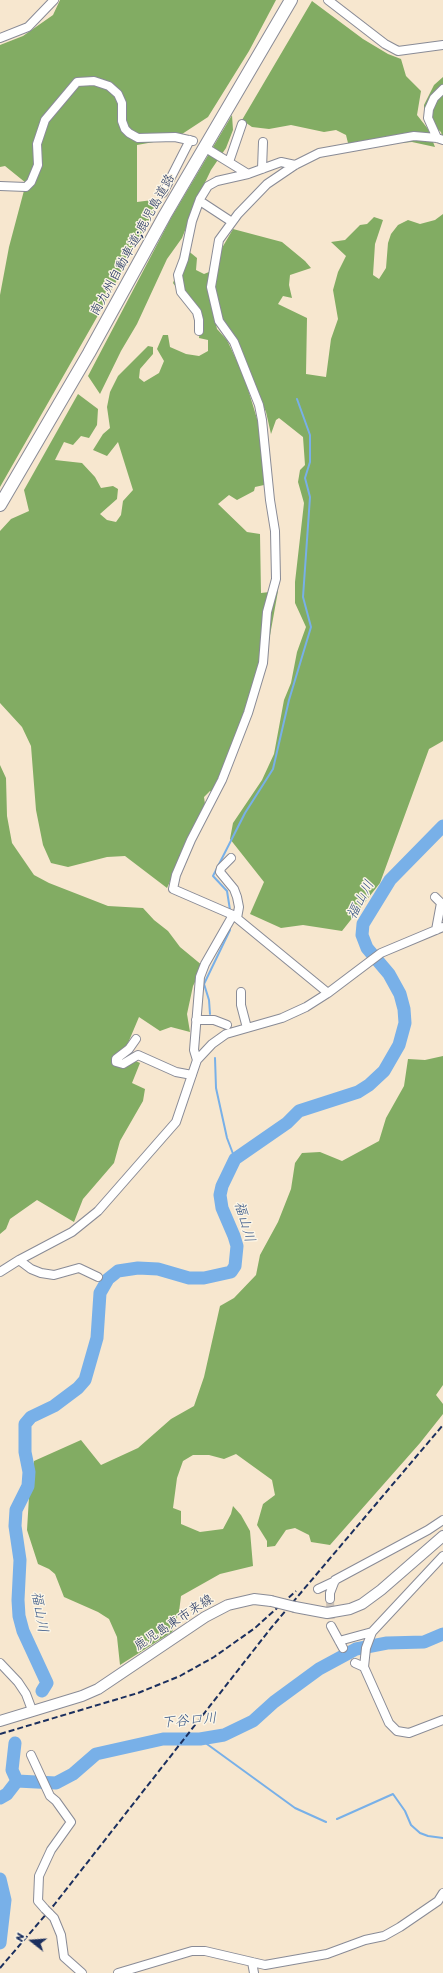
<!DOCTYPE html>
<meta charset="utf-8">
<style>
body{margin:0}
#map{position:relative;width:443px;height:1973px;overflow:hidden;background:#f7e7cf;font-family:Sriracha,sans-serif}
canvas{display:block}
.north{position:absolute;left:12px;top:1921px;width:40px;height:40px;-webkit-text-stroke:3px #fcf5e5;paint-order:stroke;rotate:287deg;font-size:11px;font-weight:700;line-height:16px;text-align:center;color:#1b2f5e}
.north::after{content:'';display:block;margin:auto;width:14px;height:18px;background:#1b2f5e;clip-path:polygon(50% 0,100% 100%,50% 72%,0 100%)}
</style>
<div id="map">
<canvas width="443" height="1973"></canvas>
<div class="north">N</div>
</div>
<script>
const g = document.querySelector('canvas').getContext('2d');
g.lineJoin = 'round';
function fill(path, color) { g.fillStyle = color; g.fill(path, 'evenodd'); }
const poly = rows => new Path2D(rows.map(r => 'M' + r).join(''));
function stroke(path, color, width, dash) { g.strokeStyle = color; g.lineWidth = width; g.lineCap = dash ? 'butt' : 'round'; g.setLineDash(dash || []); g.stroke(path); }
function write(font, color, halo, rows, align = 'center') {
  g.font = font + ' Sriracha,"Klee One",sans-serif'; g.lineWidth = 3; g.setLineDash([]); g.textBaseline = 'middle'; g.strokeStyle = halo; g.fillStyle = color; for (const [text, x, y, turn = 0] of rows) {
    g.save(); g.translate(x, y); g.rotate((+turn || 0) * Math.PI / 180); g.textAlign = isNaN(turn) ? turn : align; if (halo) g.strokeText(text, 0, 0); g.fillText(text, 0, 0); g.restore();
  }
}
const forest = poly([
 [60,0,276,0,249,51,208,117,176,138,137,145,137,202,160,199,101,310,0,487,0,295,9,247,26,183,5,166,0,167,0,45,23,36,53,15],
 [312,1,363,39,388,54,401,59,406,76,421,91,417,115,428,129,435,147,412,142,349,147,346,135,336,130,324,132,291,125,269,129,252,127,242,120],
 [443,77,443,141,441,132,424,118,424,105,434,85],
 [232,115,233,130,226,148,211,170,200,193,182,238,167,259,137,324,121,351,100,394,88,376,171,218],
 [443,214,443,741,429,749,380,883,342,931,303,925,281,928,250,914,264,882,230,839,233,823,262,780,274,754,284,700,291,683,297,652,306,627,295,603,295,582,304,503,298,482,300,470,305,465,303,437,279,418,276,420,271,434,266,412,241,356,227,333,214,295,215,260,233,229,282,242,305,261,311,268,290,275,289,285,292,298,283,296,278,304,307,318,306,374,326,377,331,339,338,319,333,290,338,272,346,256,331,242,345,240,360,225,367,224,374,217,383,220,375,244,373,275,379,279,386,268,388,243,391,234,398,225,408,220,420,224,435,220],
 [186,249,197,258,196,270,204,274,209,272,212,306,217,329,227,340,244,376,258,422,267,440,264,485,255,487,254,491,237,500,229,495,218,504,247,532,260,534,261,593,278,591,269,641,250,717,217,795,210,791,204,797,206,811,186,847,167,888,125,856,107,857,68,867,51,863,43,845,36,810,31,746,22,727,0,703,0,531,11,519,29,511,24,490,78,394,98,409,97,425,89,438,81,436,73,445,64,442,55,460,82,463,95,477,101,488,113,486,118,489,117,499,100,514,107,520,116,522,121,515,123,501,133,490,118,442,107,456,93,450,103,434,110,428,107,407,110,392,118,376,148,346,153,347,153,354,140,369,139,378,144,382,159,373,164,361,157,349,163,335,168,335,170,347,186,354,199,356,208,351,208,340,199,338,201,321,173,283],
 [0,765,6,778,7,816,12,843,34,875,49,883,108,906,143,908,154,920,168,931,180,947,203,966,193,986,187,1014,190,1032,171,1027,160,1031,139,1017,123,1055,140,1063,132,1083,145,1089,143,1101,120,1141,114,1163,83,1199,74,1222,37,1200,10,1219,6,1229,0,1234],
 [443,1056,443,1385,436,1395,443,1404,443,1414,420,1443,330,1545,311,1542,309,1535,295,1528,286,1530,275,1546,267,1547,267,1541,257,1525,263,1504,275,1495,272,1480,236,1454,224,1459,209,1455,193,1455,183,1461,177,1478,173,1508,181,1511,181,1524,200,1532,223,1529,231,1514,233,1506,241,1515,250,1531,253,1566,220,1574,181,1596,179,1612,172,1632,120,1665,117,1637,109,1619,98,1612,64,1597,55,1574,49,1569,38,1564,27,1530,29,1497,34,1461,81,1440,101,1465,138,1448,171,1419,194,1406,204,1377,220,1306,234,1298,256,1275,260,1255,278,1222,291,1189,295,1163,302,1153,320,1152,342,1161,379,1141,386,1118,404,1086,408,1059,425,1060]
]);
const stream = poly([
 [230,910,227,891,213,876,245,813,273,769,289,700,311,627,303,597,310,497,305,478,310,462,310,435,297,399],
 [210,1014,209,1000,204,984,230,930],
 [215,1058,216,1088,227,1138,235,1159],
 [200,1739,295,1808,326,1822],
 [337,1819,393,1794,405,1811,411,1825,420,1833,428,1836,443,1838]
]);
const river = poly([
 [42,1691,47,1683,23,1631,19,1616,18,1600,20,1560,15,1526,16,1510,28,1486,29,1472,25,1452,25,1424,31,1417,54,1406,78,1388,85,1380,97,1338,100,1293,108,1279,118,1271,138,1268,158,1269,189,1278,204,1278,231,1272,235,1266,237,1246,234,1236,222,1208,220,1195,222,1186,235,1159,287,1123,299,1111,358,1092,369,1085,384,1071,399,1045,405,1023,404,1009,400,994,389,974,367,948,362,935,363,924,390,880,443,826],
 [15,1743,12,1770,17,1781],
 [17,1781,56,1783,73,1774,96,1754,163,1739,200,1739,224,1735,253,1721,274,1702,319,1669,356,1649,387,1643,424,1642,443,1634],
 [0,1798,7,1794,17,1781],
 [0,1879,5,1900,0,1943]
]);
const minorTunnel = poly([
 [330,1599,331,1626]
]);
const minor = poly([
 [328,0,385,44,398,51,443,45],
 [0,38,28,27,54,0],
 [437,138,428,118,429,109,434,98,443,89],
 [209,150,248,174,281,162,295,165],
 [229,162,242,124],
 [262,169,263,142],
 [0,186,26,187,31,182,38,165,37,144,45,120,77,82,94,81,109,86,118,94,122,103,122,121,125,129,129,133,138,138,175,137,193,141],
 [163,193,190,140],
 [200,201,232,222],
 [199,331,199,320,197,312,181,292,178,275,184,259,192,221,200,199,208,186,217,181,248,174],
 [231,858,221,868,220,872,234,889,237,897,239,907,237,918],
 [435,897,441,903,436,930],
 [241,992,241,1005,247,1028],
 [328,993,233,915,173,889,176,875,191,840,222,780,248,713,263,663,267,612,276,579,275,531,270,500,262,420,259,405,234,342,219,321,211,287,219,240,238,214,267,184,295,165,319,153,414,136,437,138,443,140],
 [196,1020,214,1020,227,1025],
 [136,1039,129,1049,116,1059,116,1062,123,1064,138,1055,176,1072,192,1075],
 [197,1060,194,1050,200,977,205,964,233,915],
 [19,1260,31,1269,41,1273,54,1275,79,1268,98,1277],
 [0,1272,19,1260,72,1232,98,1211,176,1122,197,1060,212,1044,226,1034,282,1018,306,1007,328,993,381,953,443,927],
 [443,1556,372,1632,366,1648,364,1667,389,1723,397,1731,409,1733,443,1720],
 [318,1589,335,1581],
 [330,1599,330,1593,335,1580,428,1530,443,1520],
 [331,1626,343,1648],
 [339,1641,372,1632],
 [0,1663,18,1682,26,1694,32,1710],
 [355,1663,364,1667],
 [31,1755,50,1796,56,1801,71,1822,51,1850,39,1876,38,1901,45,1909],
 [49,1913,54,1918,61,1935,64,1957,82,1973],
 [252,1962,254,1973],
 [118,1973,192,1951,205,1951,265,1965,327,1954,365,1940,384,1936,400,1927,438,1901,443,1893]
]);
const major = poly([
 [295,1607,327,1613,350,1609,362,1604,381,1590,443,1536],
 [0,1721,82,1696,98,1689,205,1617,228,1605,254,1599,271,1601]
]);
const highway = poly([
 [0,505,89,353,165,215,291,0]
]);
const rail = poly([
 [0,1734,138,1693,180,1676,214,1657,255,1628,296,1591],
 [0,1968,54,1905,271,1628,443,1425]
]);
const minorBridge = poly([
 [45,1909,49,1913]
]);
const majorBridge = poly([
 [271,1601,295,1607]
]);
const streetNames = [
 ["南九州自動車道;鹿児島道路",133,245,-61],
 ["鹿児島東市来線",174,1623,-33]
];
const waterNames = [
 ["福山川",361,900,-62],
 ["福山川",244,1222,74],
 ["福山川",39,1612,80],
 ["下谷口川",189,1721,-5]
];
fill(forest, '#82ac63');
stroke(stream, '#78b0e8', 2);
stroke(river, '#78b0e8', 13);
stroke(minorTunnel, '#cbc2b8', 8, [8, 4]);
stroke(minor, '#898b96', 10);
stroke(major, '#898b96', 12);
stroke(highway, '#898b96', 14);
stroke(minor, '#fff', 8);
stroke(major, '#fff', 10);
stroke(highway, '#fff', 12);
stroke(rail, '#1b2f5e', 2, [6, 3]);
stroke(minorBridge, '#898b96', 10, []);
stroke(majorBridge, '#898b96', 12, []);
stroke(minorBridge, '#fff', 8);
stroke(majorBridge, '#fff', 10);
write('13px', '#1b2f5e', '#fcf5e5', streetNames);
write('italic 14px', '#375687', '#fcf5e5', waterNames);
</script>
